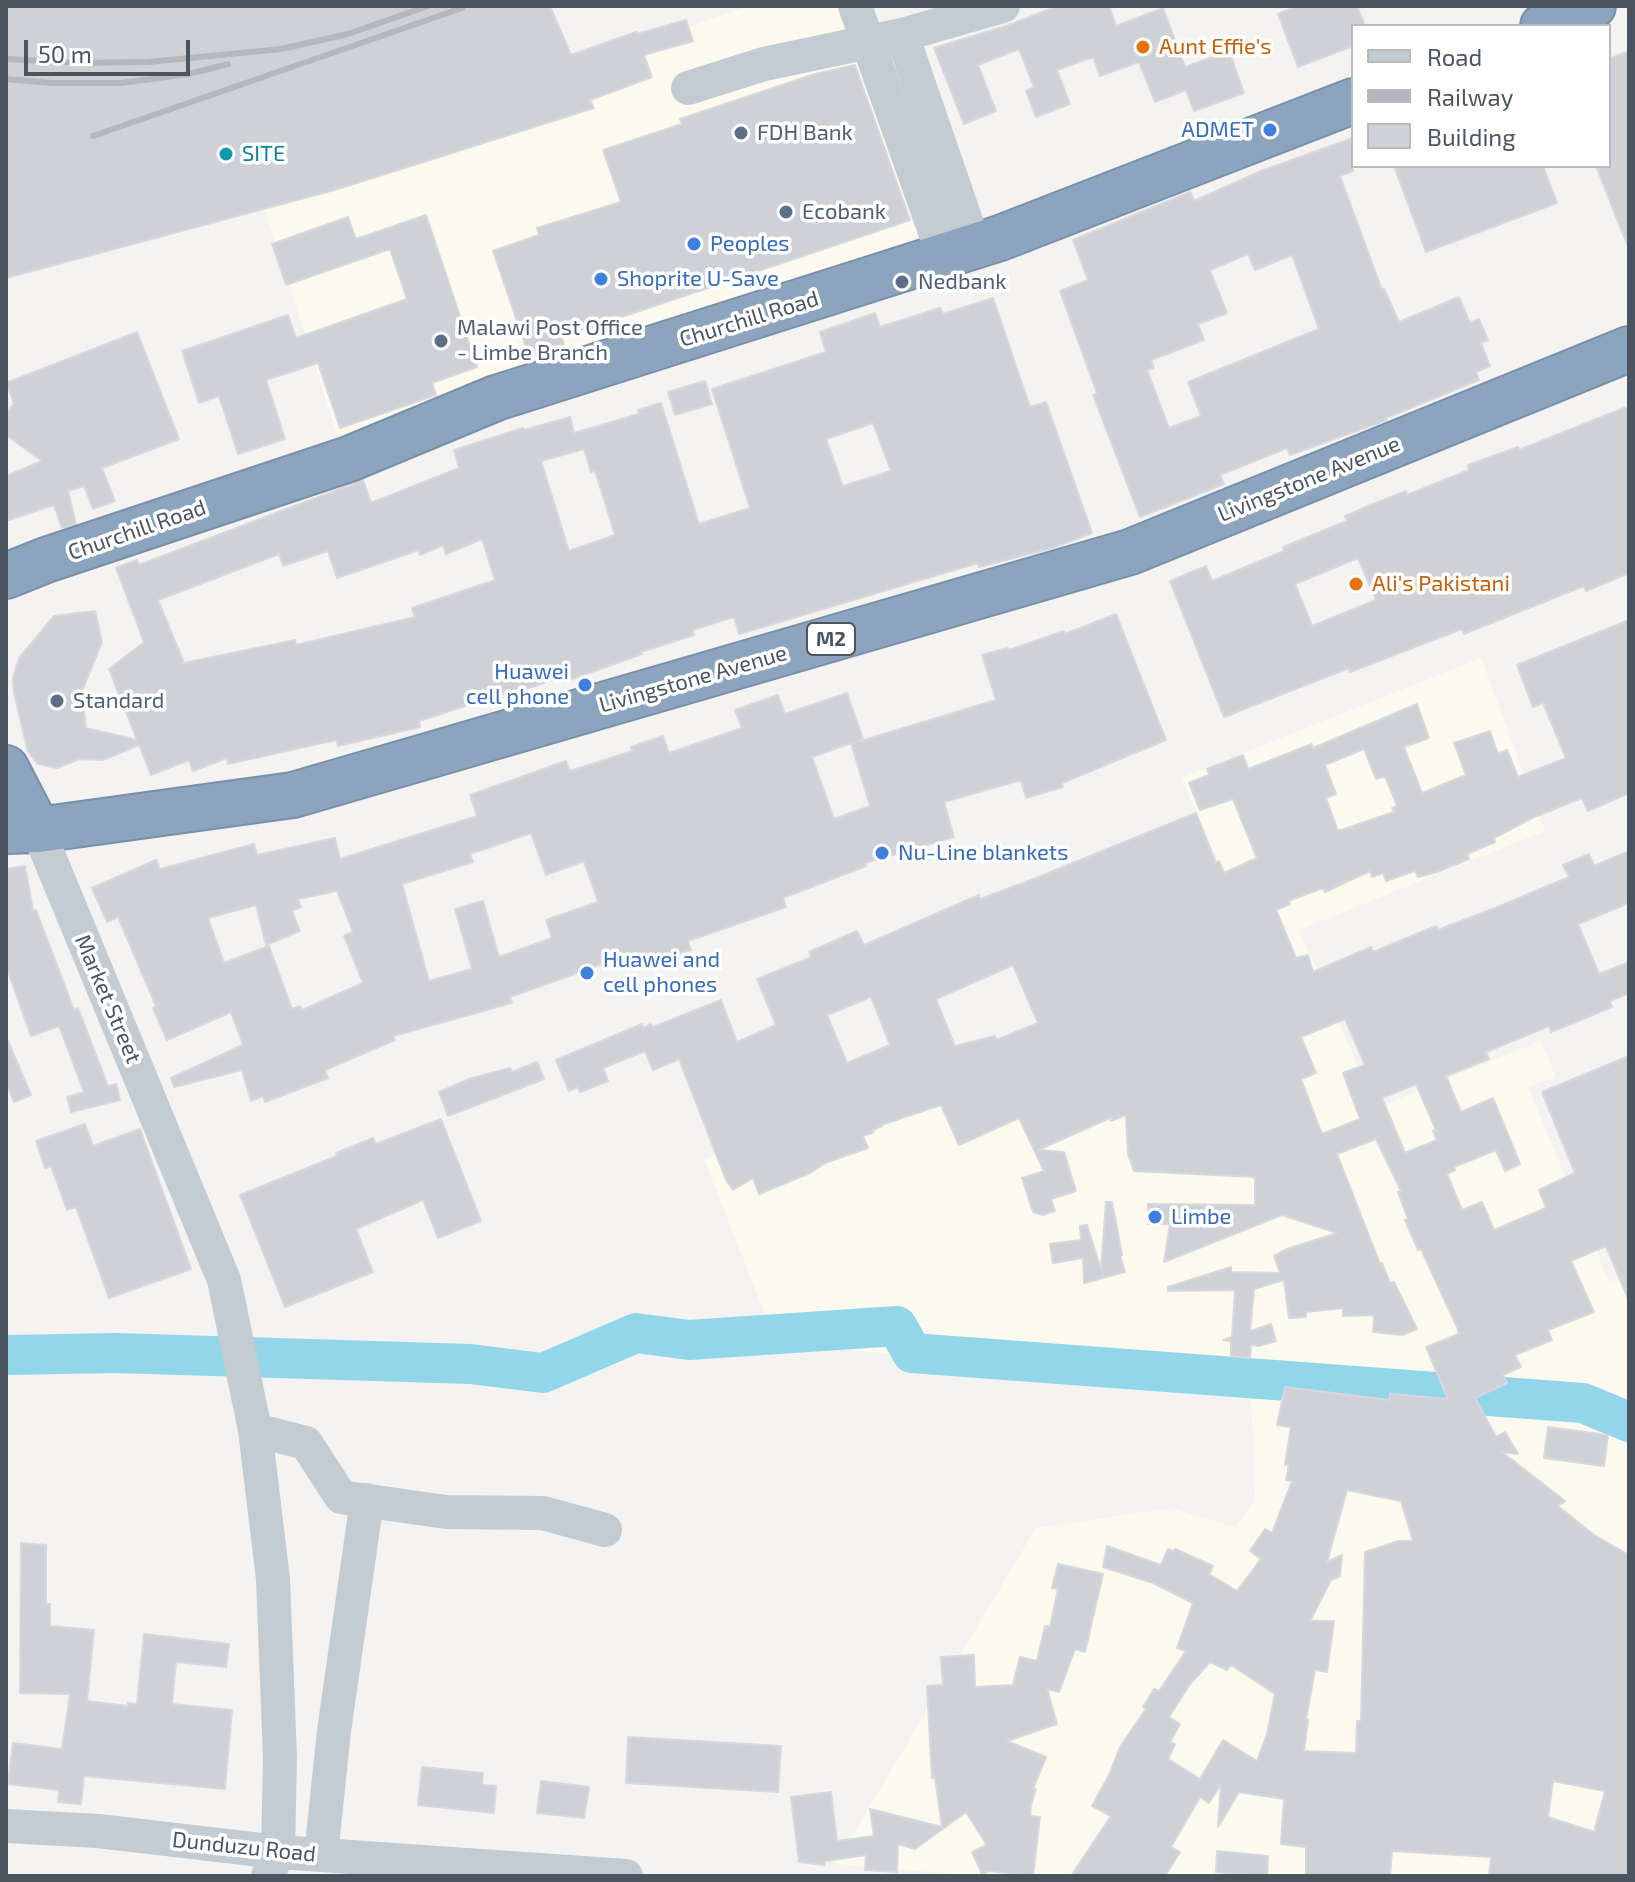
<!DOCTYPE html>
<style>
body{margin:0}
#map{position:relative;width:1635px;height:1882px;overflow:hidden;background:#f4f3f2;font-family:"Exo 2",sans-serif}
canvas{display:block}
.frame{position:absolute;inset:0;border:8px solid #4a555f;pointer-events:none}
.legend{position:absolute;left:1351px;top:24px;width:260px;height:144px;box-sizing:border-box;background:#fff;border:2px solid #b7bbbf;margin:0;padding:10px 14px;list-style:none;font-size:24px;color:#4a555f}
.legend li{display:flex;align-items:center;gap:16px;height:40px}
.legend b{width:40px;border:2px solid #b7bbbf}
.scale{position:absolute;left:24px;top:40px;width:166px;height:36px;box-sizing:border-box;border:4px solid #4a555f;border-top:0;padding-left:10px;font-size:24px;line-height:28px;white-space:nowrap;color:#4a555f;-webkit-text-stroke:6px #fff;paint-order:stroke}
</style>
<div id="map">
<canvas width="1635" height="1882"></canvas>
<div class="frame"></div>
<ul class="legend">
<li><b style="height:10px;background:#c4ccd3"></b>Road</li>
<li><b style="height:10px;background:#b5b7bc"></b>Railway</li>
<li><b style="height:22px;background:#cfd1d6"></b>Building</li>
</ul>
<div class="scale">50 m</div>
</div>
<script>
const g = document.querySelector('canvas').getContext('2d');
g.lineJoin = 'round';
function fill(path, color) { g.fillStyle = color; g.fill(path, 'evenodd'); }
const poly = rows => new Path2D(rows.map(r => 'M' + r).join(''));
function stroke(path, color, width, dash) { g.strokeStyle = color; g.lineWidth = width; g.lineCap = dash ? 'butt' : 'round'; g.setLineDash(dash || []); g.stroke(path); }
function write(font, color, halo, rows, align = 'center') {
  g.font = font + ' "Exo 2",sans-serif'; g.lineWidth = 7; g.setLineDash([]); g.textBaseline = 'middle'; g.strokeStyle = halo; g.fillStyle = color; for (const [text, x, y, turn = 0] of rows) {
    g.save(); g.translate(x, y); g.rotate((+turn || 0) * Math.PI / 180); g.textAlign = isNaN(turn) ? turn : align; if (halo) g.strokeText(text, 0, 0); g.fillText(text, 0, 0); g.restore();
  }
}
const commercial = poly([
 [749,6,848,6,928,233,343,452,254,176],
 [1481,658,1545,831,1299,930,1376,1108,1541,1041,1556,1077,1528,1087,1609,1282,1629,1274,1629,1876,981,1876,835,1864,1036,1528,1171,1508,1235,1527,1255,1501,1251,1392,776,1342,704,1159,1251,934,1181,778]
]);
const river = poly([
 [6,1355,116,1353,470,1364,543,1373,636,1333,689,1340,897,1326,912,1353,1583,1403,1629,1422]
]);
const building = poly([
 [6,6,550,6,571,55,636,32,637,34,686,20,693,41,644,55,652,77,590,100,594,108,338,189,6,278,6,6],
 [1058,6,1109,6,1116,26,1163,8,1185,67,1229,51,1244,93,1194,111,1186,90,1155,102,1139,62,1100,76,1093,57,1057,70,1070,104,1036,117,1026,91,1034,87,1019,49,978,65,996,111,964,124,934,48,1009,25,1058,6],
 [1298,6,1357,6,1365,26,1353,26,1353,46,1298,67,1278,14,1298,6],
 [1629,51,1629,247,1628,247,1596,166,1609,166,1609,59,1629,51],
 [855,65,910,220,562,337,564,344,529,356,493,251,539,235,537,228,621,202,603,150,682,124,680,119,815,74,855,65],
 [1353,138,1353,171,1340,176,1382,290,1384,289,1399,322,1459,297,1470,323,1479,319,1488,340,1481,343,1490,366,1476,372,1479,380,1386,418,1387,420,1290,455,1287,448,1220,475,1224,484,1140,517,1093,395,1097,393,1060,291,1088,280,1073,240,1190,192,1194,201,1261,171,1353,138],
 [1248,254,1255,270,1292,255,1319,329,1188,382,1201,416,1169,428,1147,370,1154,368,1151,360,1204,340,1198,324,1227,313,1210,270,1248,254],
 [1394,166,1543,166,1557,203,1426,252,1394,166],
 [426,215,477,367,432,383,436,395,340,428,318,363,266,380,285,439,238,454,219,396,199,403,182,351,288,315,296,338,407,299,390,249,286,285,272,244,348,217,356,239,426,215],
 [993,298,1030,407,1046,402,1092,533,1052,548,979,567,978,563,739,634,734,617,692,630,694,635,641,652,642,654,564,682,562,677,505,696,505,693,419,721,420,727,338,746,336,740,228,764,227,758,193,771,189,760,151,775,139,745,103,760,79,759,57,768,38,764,28,752,14,693,13,678,19,658,54,616,95,611,102,642,82,691,86,728,137,740,109,669,144,642,116,568,137,560,139,565,363,480,371,503,459,468,454,450,523,428,524,430,570,417,574,433,639,414,638,410,661,403,699,524,750,508,712,389,826,352,820,332,875,313,880,327,940,308,943,314,993,298],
 [873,423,891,471,843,486,826,439,873,423],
 [584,449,591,472,595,471,615,535,569,551,541,461,584,449],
 [482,539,495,580,412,608,415,617,296,645,295,640,184,663,158,600,279,554,283,566,328,551,337,578,419,550,420,555,443,545,446,554,482,539],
 [137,332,179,439,102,468,115,501,93,509,84,486,68,491,76,524,62,528,54,505,6,521,6,476,42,461,6,435,6,414,14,403,6,383,137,332],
 [705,381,712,404,675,415,668,392,705,381],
 [1629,406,1629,573,1586,591,1584,586,1464,634,1462,629,1350,672,1349,668,1224,717,1170,581,1206,566,1212,581,1284,551,1283,547,1347,521,1345,516,1371,505,1406,491,1407,495,1469,470,1468,465,1518,447,1519,450,1629,406],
 [1358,558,1376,600,1312,626,1295,584,1358,558],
 [1116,614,1166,740,1062,783,1063,787,1026,798,1021,780,944,802,954,837,865,863,866,866,783,898,786,907,688,941,691,950,641,967,636,952,510,997,512,1003,393,1036,395,1040,325,1070,328,1078,265,1102,263,1096,251,1101,242,1070,174,1087,171,1078,243,1045,231,1012,167,1040,153,1008,156,1006,118,917,107,922,92,888,156,860,160,869,254,844,257,855,335,838,340,859,477,816,470,795,566,761,570,771,632,751,631,747,663,736,669,753,742,728,735,710,778,695,785,714,847,693,863,739,854,743,996,700,982,655,1008,648,1009,650,1064,631,1065,634,1116,614],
 [851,743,870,806,834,819,812,757,851,743],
 [531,833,546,875,584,861,598,902,546,920,552,938,499,957,483,901,455,909,472,969,429,981,402,884,473,862,470,854,531,833],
 [337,891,353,932,344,936,363,983,302,1010,300,1006,292,1009,269,946,224,963,208,918,256,905,266,945,300,931,292,911,301,907,298,899,337,891],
 [1629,620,1629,793,1588,811,1582,798,1532,818,1494,838,1495,842,1467,854,1469,859,1437,872,1418,877,1415,871,1386,881,1383,873,1372,877,1370,871,1325,892,1323,888,1288,901,1290,904,1276,910,1296,958,1308,955,1313,972,1371,947,1373,952,1436,926,1438,930,1500,906,1569,877,1563,865,1589,854,1594,866,1629,851,1629,903,1578,924,1599,974,1629,962,1629,993,1610,1001,1612,1007,1551,1032,1549,1026,1486,1052,1489,1059,1446,1076,1461,1112,1493,1098,1520,1164,1505,1171,1496,1150,1454,1167,1455,1170,1447,1174,1462,1210,1482,1202,1494,1230,1546,1208,1539,1190,1575,1173,1542,1092,1629,1056,1629,1301,1606,1246,1571,1261,1594,1312,1548,1330,1552,1340,1515,1355,1521,1367,1503,1375,1507,1383,1475,1398,1496,1437,1505,1432,1518,1454,1502,1452,1565,1501,1558,1506,1594,1535,1629,1555,1629,1876,1489,1876,1491,1857,1392,1851,1390,1876,1306,1876,1306,1847,1281,1844,1284,1799,1239,1792,1218,1827,1221,1784,1209,1803,1200,1797,1171,1847,1180,1852,1165,1876,1071,1876,1111,1816,1092,1806,1110,1773,1120,1747,1146,1709,1143,1707,1154,1689,1159,1691,1186,1651,1177,1648,1193,1603,1153,1583,1103,1567,1107,1546,1161,1565,1168,1549,1174,1552,1175,1549,1213,1566,1209,1574,1237,1591,1261,1559,1250,1551,1265,1529,1272,1533,1292,1481,1286,1480,1289,1465,1285,1465,1291,1427,1277,1425,1285,1387,1389,1400,1390,1394,1448,1399,1426,1347,1459,1334,1457,1327,1421,1249,1418,1250,1405,1220,1408,1219,1398,1192,1401,1191,1376,1139,1337,1154,1380,1264,1382,1263,1390,1283,1394,1282,1417,1329,1402,1335,1373,1332,1374,1315,1343,1316,1343,1308,1306,1312,1306,1317,1289,1318,1284,1280,1254,1289,1250,1331,1271,1324,1276,1341,1259,1346,1251,1345,1250,1358,1231,1356,1231,1341,1223,1340,1232,1337,1235,1290,1168,1291,1168,1287,1231,1267,1231,1272,1280,1273,1274,1256,1287,1249,1337,1233,1282,1215,1164,1262,1170,1224,1148,1224,1148,1204,1255,1205,1255,1177,1134,1171,1128,1154,1126,1115,1111,1121,1112,1117,1038,1150,1064,1152,1076,1191,1051,1199,1055,1211,1043,1215,1033,1212,1022,1178,1044,1171,1019,1118,959,1145,941,1105,881,1125,882,1126,873,1130,874,1132,863,1136,868,1148,825,1163,810,1173,759,1194,753,1178,733,1190,726,1180,679,1059,653,1070,645,1051,603,1068,608,1081,580,1092,578,1087,569,1091,556,1060,642,1024,643,1028,651,1024,653,1027,721,1000,737,1042,776,1025,757,979,812,957,809,952,857,931,864,945,979,895,980,899,1031,880,1196,813,1216,863,1219,861,1224,873,1257,858,1233,799,1200,810,1189,783,1209,775,1207,769,1243,755,1248,769,1312,744,1313,748,1417,704,1429,738,1404,747,1422,793,1466,775,1454,743,1490,731,1498,754,1507,750,1518,777,1566,758,1543,703,1533,707,1517,665,1629,620],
 [1364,749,1376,779,1385,776,1397,806,1392,808,1394,812,1338,831,1326,798,1336,794,1325,765,1364,749],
 [1013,965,1038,1023,996,1040,995,1036,955,1046,936,999,1013,965],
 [871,997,890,1045,847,1063,827,1015,871,997],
 [1345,1019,1365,1065,1343,1073,1360,1119,1322,1134,1301,1079,1316,1073,1301,1037,1345,1019],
 [1416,1084,1436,1130,1433,1131,1437,1140,1405,1153,1382,1098,1416,1084],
 [1347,1490,1401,1501,1413,1541,1399,1541,1365,1552,1361,1721,1357,1721,1356,1753,1304,1751,1308,1720,1306,1719,1315,1670,1327,1672,1334,1621,1310,1621,1331,1580,1340,1576,1342,1555,1327,1562,1347,1490],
 [1210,1662,1227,1670,1231,1665,1275,1694,1267,1734,1257,1761,1223,1740,1200,1779,1168,1759,1175,1744,1170,1742,1180,1724,1169,1717,1190,1684,1210,1662],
 [1553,1781,1605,1791,1594,1832,1548,1817,1553,1781],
 [25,866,33,911,36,910,74,1010,78,1008,108,1086,116,1084,120,1100,71,1112,67,1097,84,1092,59,1026,31,1036,6,966,6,869,25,866],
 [6,1036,31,1095,14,1102,6,1082,6,1036],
 [537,1062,544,1079,448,1116,439,1092,469,1079,510,1068,512,1072,537,1062],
 [441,1119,481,1221,438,1238,423,1200,356,1229,373,1272,285,1307,240,1195,337,1156,336,1153,373,1138,376,1144,441,1119],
 [85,1124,93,1146,140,1129,191,1269,109,1298,76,1207,67,1210,51,1166,45,1168,36,1141,85,1124],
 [1106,1202,1112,1202,1122,1255,1120,1255,1125,1272,1084,1283,1083,1258,1053,1263,1050,1244,1081,1240,1080,1226,1087,1225,1101,1269,1106,1202],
 [1548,1427,1608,1435,1604,1466,1544,1458,1548,1427],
 [21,1543,46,1545,46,1604,50,1604,50,1626,94,1630,87,1701,128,1706,128,1703,137,1704,144,1634,229,1644,226,1667,176,1662,172,1704,232,1710,225,1789,84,1776,81,1804,58,1802,59,1790,8,1784,13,1743,62,1749,70,1694,20,1693,21,1543],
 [1058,1564,1103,1574,1085,1652,1075,1649,1059,1692,1047,1689,1057,1724,1007,1741,1046,1757,1033,1789,1036,1789,1031,1805,1030,1816,1040,1817,1033,1876,989,1871,982,1874,972,1852,987,1845,966,1812,915,1849,898,1844,897,1872,865,1870,866,1855,825,1861,824,1865,799,1862,791,1797,831,1792,837,1841,874,1836,870,1809,942,1827,935,1777,932,1778,927,1686,943,1685,941,1657,974,1655,975,1687,1013,1685,1020,1657,1037,1661,1045,1626,1050,1627,1058,1589,1052,1588,1058,1564],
 [628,1737,781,1746,778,1792,626,1783,628,1737],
 [422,1767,483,1773,482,1785,496,1786,494,1813,418,1805,422,1767],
 [541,1781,589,1787,584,1818,537,1813,541,1781],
 [1217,1851,1268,1856,1267,1876,1216,1872,1217,1851]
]);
const minor = poly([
 [855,6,944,257],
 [902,35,975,247],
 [688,88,764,64,902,35,1003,6],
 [38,830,224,1280,255,1430,273,1579,280,1758,278,1852,268,1876],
 [255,1430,306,1443,341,1497,446,1512,543,1513,605,1530],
 [6,1826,98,1831,278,1852,626,1876],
 [321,1855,334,1731,367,1500]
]);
const highway = poly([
 [1543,26,1593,6],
 [6,576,46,560,349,459,496,398,1000,238,1353,101],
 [6,768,38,830],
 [6,831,38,830,293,795,1130,552,1629,349]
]);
const rail = poly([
 [6,59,82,63,149,62,281,49,348,34,428,6],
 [6,79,53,83,121,83,189,74,228,64],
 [93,136,462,8]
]);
const markers = [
 [1143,47,8,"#e8710a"],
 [1270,130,8,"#3f7fe0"],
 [741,133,8,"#5c6f8a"],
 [226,154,8,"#0f9aa8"],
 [786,212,8,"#5c6f8a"],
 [694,244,8,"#3f7fe0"],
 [601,279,8,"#3f7fe0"],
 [902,282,8,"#5c6f8a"],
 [441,341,8,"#5c6f8a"],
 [1356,584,8,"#e8710a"],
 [585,685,8,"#3f7fe0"],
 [57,701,8,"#5c6f8a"],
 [882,853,8,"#3f7fe0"],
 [587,973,8,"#3f7fe0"],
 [1155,1217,8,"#3f7fe0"]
];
const shields = [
 [831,639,48]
];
const shieldNames = [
 ["M2",831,639]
];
const foodNames = [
 ["Aunt Effie's",1159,47],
 ["Ali's Pakistani",1372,584]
];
const shopNames = [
 ["ADMET",1254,130,"right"],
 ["Peoples",710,244],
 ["Shoprite U-Save",617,279],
 ["Huawei",569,672,"right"],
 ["cell phone",569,697,"right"],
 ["Nu-Line blankets",898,853],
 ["Huawei and",603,960],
 ["cell phones",603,985],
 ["Limbe",1171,1217]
];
const serviceNames = [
 ["FDH Bank",757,133],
 ["Ecobank",802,212],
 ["Nedbank",918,282],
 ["Malawi Post Office",457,328],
 ["- Limbe Branch",457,353],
 ["Standard",73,701]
];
const cultureNames = [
 ["SITE",242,154]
];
const streetNames = [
 ["Churchill Road",749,319,-17],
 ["Livingstone Avenue",1309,479,-22],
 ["Churchill Road",137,530,-19],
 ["Livingstone Avenue",693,679,-16],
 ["Market Street",108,999,67],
 ["Dunduzu Road",244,1847,6]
];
fill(commercial, '#fcf9ef');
stroke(river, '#93d6ea', 40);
fill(building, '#cfd1d6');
stroke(building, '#d7d8dd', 2);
stroke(highway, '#788faa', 48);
stroke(minor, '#c4ccd3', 34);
stroke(highway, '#8da4be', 44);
stroke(rail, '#b5b7bc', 6);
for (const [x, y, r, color] of markers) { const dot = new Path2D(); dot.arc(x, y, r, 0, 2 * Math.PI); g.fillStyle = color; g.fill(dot); stroke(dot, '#fff', 3); }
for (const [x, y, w] of shields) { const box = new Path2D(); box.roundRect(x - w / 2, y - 16, w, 32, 6); g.fillStyle = '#fff'; g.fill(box); stroke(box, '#4a555f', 2); }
write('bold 20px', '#4a555f', null, shieldNames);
write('22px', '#c56008', '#fff', foodNames, 'left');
write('22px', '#366cbe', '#fff', shopNames, 'left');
write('22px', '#4e5e75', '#fff', serviceNames, 'left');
write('22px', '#0d838f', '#fff', cultureNames, 'left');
write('22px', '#4a555f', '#fff', streetNames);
</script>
